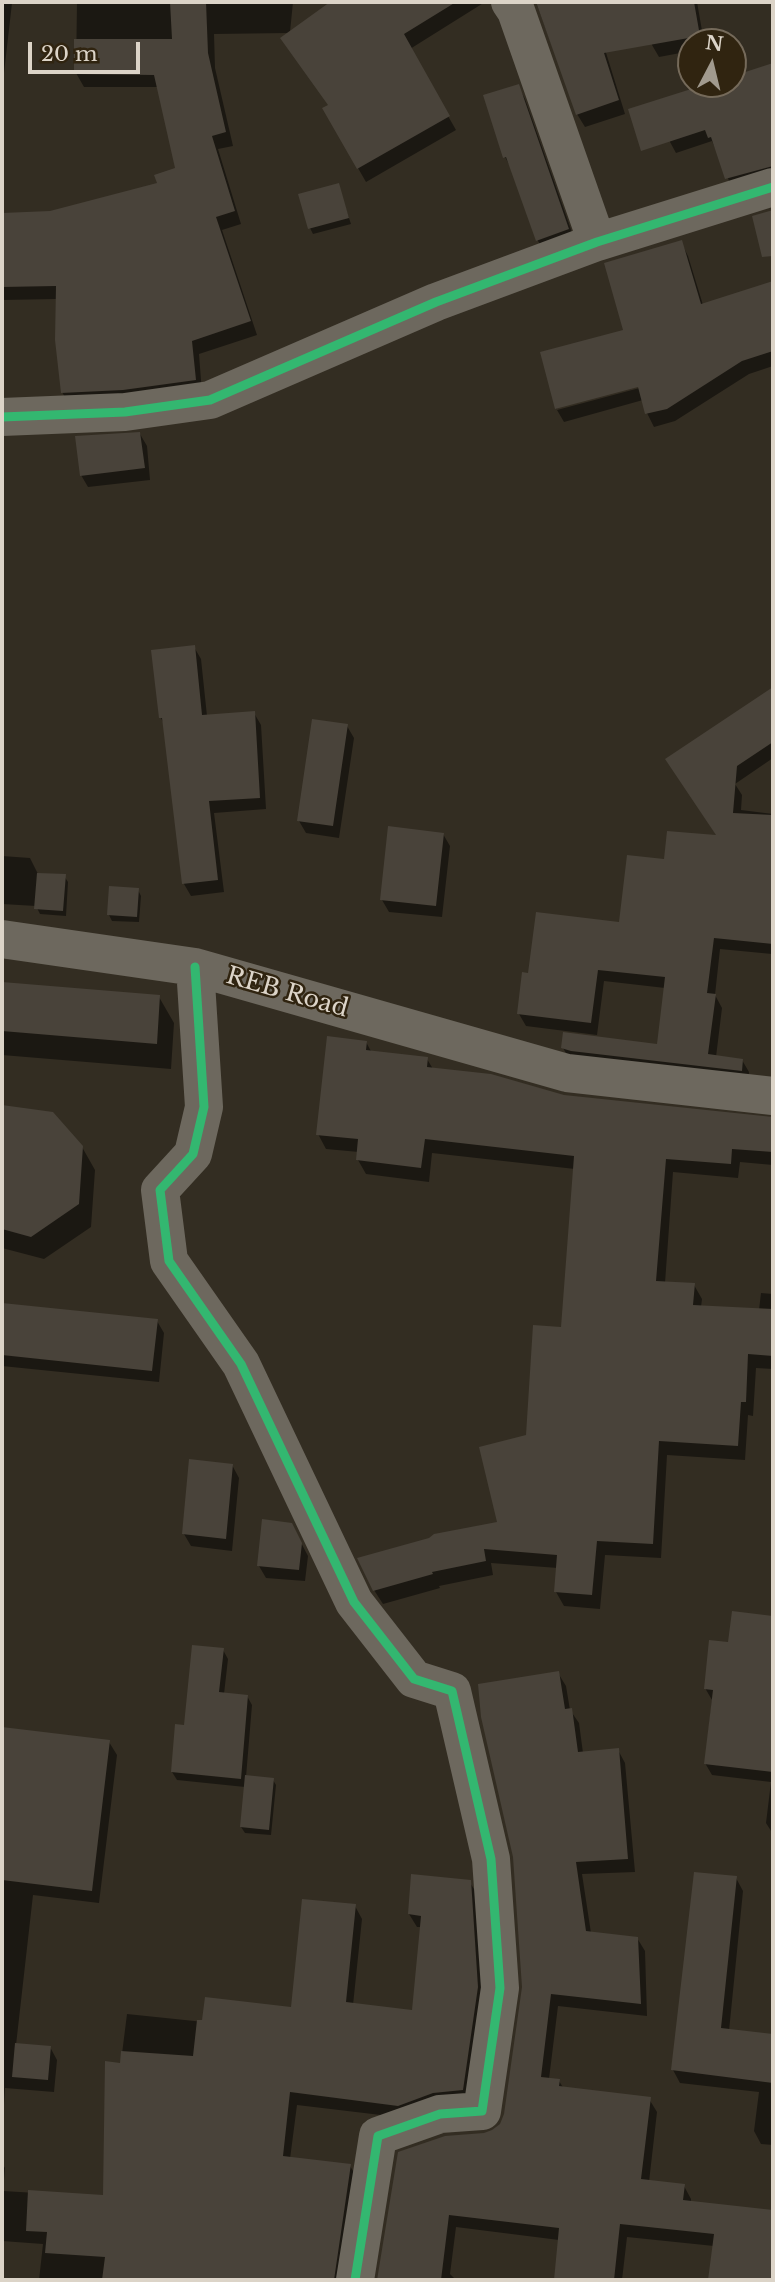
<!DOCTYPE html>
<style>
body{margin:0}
#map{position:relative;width:775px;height:2282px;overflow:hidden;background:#332d22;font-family:"Libre Baskerville",serif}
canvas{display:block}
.frame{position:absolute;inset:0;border:4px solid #dcd4c8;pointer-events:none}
.north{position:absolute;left:677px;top:28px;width:70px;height:70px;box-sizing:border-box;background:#302410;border:2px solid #756a5a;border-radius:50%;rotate:7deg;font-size:19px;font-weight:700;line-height:28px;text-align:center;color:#dcd4c8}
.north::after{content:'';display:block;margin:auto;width:24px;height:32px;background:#a19a8e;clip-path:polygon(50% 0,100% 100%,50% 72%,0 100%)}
.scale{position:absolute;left:28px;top:42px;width:112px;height:32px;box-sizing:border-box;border:4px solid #dcd4c8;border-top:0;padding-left:9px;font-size:21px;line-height:24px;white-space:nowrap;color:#dcd4c8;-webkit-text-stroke:5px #302410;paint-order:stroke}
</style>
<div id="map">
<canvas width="775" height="2282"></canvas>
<div class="frame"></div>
<div class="north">N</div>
<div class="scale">20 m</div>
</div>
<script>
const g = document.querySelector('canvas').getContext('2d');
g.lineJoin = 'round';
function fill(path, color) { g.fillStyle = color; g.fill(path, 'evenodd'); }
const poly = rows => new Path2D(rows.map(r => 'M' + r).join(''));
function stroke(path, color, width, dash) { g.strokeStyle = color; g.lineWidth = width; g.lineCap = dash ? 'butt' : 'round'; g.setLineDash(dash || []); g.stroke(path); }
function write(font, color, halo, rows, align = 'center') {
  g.font = font + ' "Libre Baskerville",serif'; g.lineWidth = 5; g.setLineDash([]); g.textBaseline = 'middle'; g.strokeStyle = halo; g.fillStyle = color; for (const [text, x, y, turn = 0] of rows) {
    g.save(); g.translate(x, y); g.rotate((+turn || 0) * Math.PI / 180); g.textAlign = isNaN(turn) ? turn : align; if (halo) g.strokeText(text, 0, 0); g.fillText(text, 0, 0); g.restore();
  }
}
const shadow = poly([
 [2,2,12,3,4,73,2,72],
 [77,2,293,2,290,32,333,2,485,2,410,49,456,130,366,182,324,109,329,106,289,33,214,34,215,68,233,146,218,149,241,224,222,230,257,335,199,354,202,393,70,406,62,392,57,299,2,300,2,214,51,213,159,184,177,170,158,87,84,87,76,73],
 [536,2,574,2,574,4,587,2,594,14,625,114,585,127,577,114],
 [644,2,697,2,704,42,691,42,691,51,659,57,652,45],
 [773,65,773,177,733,190,712,141,676,153,670,142,662,100,713,84,733,84,733,78],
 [518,86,525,99,575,241,545,253,538,241,512,170,505,157,485,97],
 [338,185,351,224,313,234,310,228],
 [681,242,688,256,703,305,773,283,773,366,749,374,675,421,654,427,647,413,643,400,564,422,557,410,647,386,646,383,557,407,557,410,542,353,625,331,606,264],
 [140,434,147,446,150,480,88,487,81,475],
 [194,647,201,659,207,716,254,713,261,725,266,809,214,813,224,892,191,896,184,884,164,724,161,718],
 [773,689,773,758,735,784,742,795,741,810,773,814,773,963,772,954,720,949,715,995,722,1008,716,1057,742,1060,749,1072,748,1082,570,1060,563,1048,658,1046,665,988,604,981,597,1035,526,1026,519,1014,530,975,621,924,666,861,718,837,667,760],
 [347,726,354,738,339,838,306,833,299,821],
 [443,834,450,846,442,917,389,912,382,900],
 [2,856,30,858,38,874,64,876,68,882,66,916,40,914,36,906,2,904],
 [138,890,141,896,139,922,112,921,109,915],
 [2,984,159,997,174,1023,171,1069,2,1055],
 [366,1042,372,1053,427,1059,433,1069,564,1096,773,1119,773,1165,740,1162,738,1178,673,1172,665,1283,694,1285,702,1299,701,1307,759,1310,761,1293,773,1294,773,1369,756,1368,753,1416,748,1415,745,1460,667,1455,661,1558,605,1555,600,1609,564,1606,556,1592,558,1568,491,1563,493,1575,439,1586,440,1588,383,1604,374,1590,499,1524,562,1329,575,1169,432,1153,429,1182,366,1174,358,1160,359,1152,326,1149,318,1134],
 [3,1107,82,1147,95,1170,91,1227,44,1259,2,1248],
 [2,1305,157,1321,164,1333,159,1382,2,1366],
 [232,1465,239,1478,232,1551,191,1546,184,1534],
 [298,1537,308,1556,305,1581,266,1578,259,1566],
 [733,1613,773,1617,773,1834,766,1823,771,1782,712,1775,705,1763,712,1700,705,1688,730,1644],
 [223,1650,228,1659,224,1694,247,1696,252,1705,246,1777,273,1780,276,1785,271,1835,245,1833,241,1827,245,1787,177,1780,172,1772,186,1727],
 [558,1673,566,1686,570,1710,579,1723,583,1753,618,1750,625,1763,635,1872,582,1874,591,1933,637,1938,645,1951,647,2016,558,2006,549,2079,559,2081,564,2089,649,2099,657,2112,649,2182,684,2186,691,2199,691,2202,773,2212,773,2280,710,2280,714,2246,627,2237,622,2280,555,2280,559,2240,456,2227,450,2274,456,2280,379,2280,399,2154,493,2132,501,2125,505,2115,524,1987],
 [2,1729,109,1742,117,1755,99,1903,33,1895,16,2045,50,2047,57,2060,54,2092,5,2088,2,2139],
 [736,1878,743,1891,729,2031,773,2036,773,2145,761,2144,754,2131,759,2092,680,2083,673,2070],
 [469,1881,477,1894,484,2001,470,2103,406,2118,297,2105,290,2159,350,2166,358,2179,341,2280,39,2280,43,2244,2,2241,2,2163,5,2168,3,2191,104,2197,127,2014,204,2022,292,2009,355,1906,362,1919,353,2005,414,2012,422,1927,417,1927,409,1914]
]);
const building = poly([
 [170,2,206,2,208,53,226,132,212,136,235,211,216,217,251,321,192,341,196,380,123,390,61,393,55,340,56,286,2,287,2,213,50,211,157,183,154,175,175,168,154,75,74,74,74,39,172,39],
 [330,2,456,2,404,34,450,116,357,169,322,108,328,105,280,38],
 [536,2,694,2,700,36,604,53,619,100,576,115],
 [773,63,773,166,725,179,711,137,708,138,705,130,641,151,628,109,707,84,733,84,733,76],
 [519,84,569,229,536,241,506,157,503,158,483,95],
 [339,183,349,218,308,229,298,194],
 [773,210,773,256,762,257,752,216],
 [682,240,701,304,773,281,773,351,742,361,667,409,645,414,638,387,555,409,540,352,623,330,604,263],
 [140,432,145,468,80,476,75,436],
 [195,645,202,715,255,711,260,798,209,801,218,880,182,884,162,718,159,718,151,650],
 [773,687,773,742,737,766,733,813,773,815,773,944,714,938,707,993,716,994,708,1054,743,1059,742,1071,571,1051,561,1048,563,1032,657,1044,665,977,598,970,591,1023,517,1014,522,972,528,973,536,912,619,922,627,855,664,859,667,831,716,835,665,759],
 [312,719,348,724,333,826,297,821],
 [388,826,444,833,436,906,380,900],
 [37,873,66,874,63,911,34,909],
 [109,886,139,888,137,917,107,915],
 [2,982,160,995,157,1044,2,1031],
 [327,1036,367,1041,366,1050,428,1057,427,1067,491,1074,564,1095,773,1117,773,1152,732,1149,731,1164,666,1159,656,1281,695,1283,693,1305,773,1309,773,1356,748,1354,746,1402,741,1402,738,1446,659,1441,653,1544,597,1541,592,1595,554,1592,557,1555,484,1549,486,1561,432,1572,433,1574,373,1591,357,1558,429,1538,434,1534,497,1522,479,1447,526,1435,533,1325,561,1327,574,1156,425,1139,421,1168,356,1160,358,1139,316,1135],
 [2,1105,53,1112,83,1146,79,1204,31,1237,2,1229],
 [2,1303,158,1319,152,1371,2,1355],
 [189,1459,233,1464,226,1539,182,1534],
 [262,1519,292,1523,302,1543,299,1570,257,1566],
 [732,1611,773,1616,773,1772,704,1764,713,1690,704,1689,709,1640,728,1642],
 [192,1645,224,1648,219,1692,248,1695,241,1779,171,1772,175,1724,184,1725],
 [559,1671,565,1709,572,1708,578,1752,619,1748,628,1859,576,1862,586,1931,638,1937,641,2004,551,1994,541,2077,560,2079,559,2086,651,2097,641,2179,685,2184,683,2200,773,2210,773,2280,708,2280,714,2234,620,2224,614,2280,554,2280,559,2228,449,2215,441,2280,377,2280,398,2152,445,2136,484,2133,492,2130,500,2124,504,2114,522,1987,513,1857,481,1717,478,1684],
 [2,1727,110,1740,92,1891,2,1880],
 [245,1775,274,1778,269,1830,240,1827],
 [694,1872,737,1876,721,2028,773,2034,773,2083,671,2070],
 [411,1874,471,1880,478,1987,463,2090,433,2093,398,2106,290,2092,283,2156,351,2164,334,2280,102,2280,105,2257,45,2253,47,2232,26,2231,28,2190,103,2195,105,2061,120,2063,121,2051,193,2056,197,2020,202,2020,205,1997,291,2007,302,1899,356,1904,346,2002,412,2010,421,1916,408,1914],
 [15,2043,51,2046,48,2080,12,2077]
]);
const street = poly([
 [510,2,516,11,597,242],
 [2,417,125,412,210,400,436,302,597,242,773,187],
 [2,939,195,967,567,1073,773,1096],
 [195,967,204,1107,193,1154,160,1190,169,1261,241,1364,354,1602,414,1679,452,1691,491,1859,500,1988,482,2111,440,2114,378,2136,355,2280]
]);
const cycleway = poly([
 [2,417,125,412,210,400,436,302,597,242,773,187],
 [195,967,204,1107,193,1154,160,1190,169,1261,241,1364,354,1602,414,1679,452,1691,491,1859,500,1988,482,2111,440,2114,378,2136,355,2280]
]);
const streetNames = [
 ["REB Road",287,993,16]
];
fill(shadow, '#0007');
fill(building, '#49433a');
stroke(street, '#6d685e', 38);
stroke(cycleway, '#33b770', 9);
write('24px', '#dcd4c8', '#302410', streetNames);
</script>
